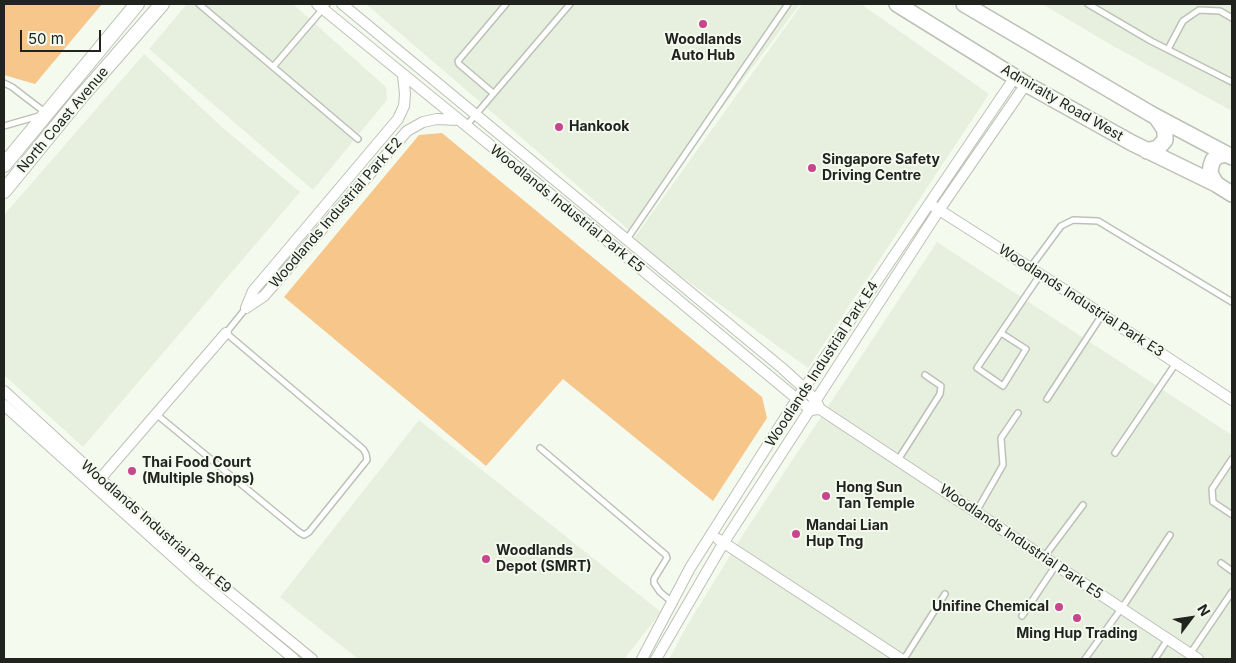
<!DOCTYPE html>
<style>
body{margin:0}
#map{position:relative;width:1236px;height:663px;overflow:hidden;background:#f5faef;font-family:Inter,sans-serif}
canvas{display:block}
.frame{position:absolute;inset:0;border:5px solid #21231f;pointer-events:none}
.north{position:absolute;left:1166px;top:593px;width:50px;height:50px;-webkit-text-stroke:4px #f5faef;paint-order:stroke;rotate:59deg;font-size:14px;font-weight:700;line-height:20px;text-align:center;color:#21231f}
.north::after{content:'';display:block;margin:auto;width:18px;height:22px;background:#21231f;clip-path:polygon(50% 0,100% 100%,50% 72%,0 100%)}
.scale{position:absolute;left:20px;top:30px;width:81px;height:22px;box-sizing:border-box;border:2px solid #21231f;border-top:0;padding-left:6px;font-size:15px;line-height:18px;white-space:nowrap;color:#21231f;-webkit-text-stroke:4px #f5faef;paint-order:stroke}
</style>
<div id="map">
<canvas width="1236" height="663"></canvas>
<div class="frame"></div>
<div class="north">N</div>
<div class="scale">50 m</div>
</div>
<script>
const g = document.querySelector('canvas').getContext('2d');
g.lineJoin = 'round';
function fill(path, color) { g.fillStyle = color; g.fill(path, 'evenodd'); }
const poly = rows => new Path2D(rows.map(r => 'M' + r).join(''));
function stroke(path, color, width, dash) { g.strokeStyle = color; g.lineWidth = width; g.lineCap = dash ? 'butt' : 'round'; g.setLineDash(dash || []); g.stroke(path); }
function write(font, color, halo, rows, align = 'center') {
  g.font = font + ' Inter,sans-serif'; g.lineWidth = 4; g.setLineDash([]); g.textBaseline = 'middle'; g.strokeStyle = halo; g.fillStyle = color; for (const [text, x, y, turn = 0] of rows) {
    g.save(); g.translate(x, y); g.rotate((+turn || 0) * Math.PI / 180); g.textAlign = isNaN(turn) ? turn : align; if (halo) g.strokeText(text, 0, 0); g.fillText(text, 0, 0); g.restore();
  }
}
const built = poly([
 [187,4,293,4,386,87,387,100,313,190,149,49],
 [366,4,800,4,630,231],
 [802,4,861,4,989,94,808,368,632,241],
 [1042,4,1232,4,1232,111,1113,46],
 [144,54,224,129,300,192,83,447,4,375,4,215],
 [937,242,1232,435,1232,659,669,659,688,624,744,533],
 [419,420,661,612,624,659,358,659,280,597]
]);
const green = poly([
 [4,4,102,4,35,84,4,75],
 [442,133,762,397,767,418,713,501,563,379,486,466,284,297,419,135]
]);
const service = poly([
 [199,4,358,139],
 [1088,4,1151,41,1232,82],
 [1168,49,1183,21,1199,10,1220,11,1232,18],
 [273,67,327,4],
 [4,83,12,87,46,113],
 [493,93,459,64,458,61,506,4],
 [4,126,39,116],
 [466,126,570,4],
 [627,239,788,4],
 [1030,268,1061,226,1073,220,1098,221,1232,302],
 [1001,333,1026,349,1003,386,977,368,1040,275],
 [1047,399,1102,315],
 [156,414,299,532,304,535,309,532,367,460,366,454,363,449,226,333,246,308],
 [540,448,666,555,667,558,654,579,654,583,660,592,672,602],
 [1115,453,1176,363],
 [898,460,940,394,941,386,925,375],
 [976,512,1003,465,1001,438,1018,413],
 [1231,514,1213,502,1212,489,1232,459],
 [1044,557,1083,505],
 [1221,563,1232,571],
 [1022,616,1056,565],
 [1190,654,1232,592],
 [904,659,945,594],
 [1085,659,1126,602,1170,535],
 [1155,659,1168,639]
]);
const minor = poly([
 [317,4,598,233,797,399,811,410,818,409],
 [342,4,782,368,805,389,816,401,820,409,1198,659],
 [403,75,405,94,404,106,398,119,253,291,246,308,264,296,407,131,423,122,437,119,458,120],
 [933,206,1071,294,1232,400],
 [4,391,100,479,214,579,312,659],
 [4,405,200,581,294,659],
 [100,479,226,333],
 [718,539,901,659],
 [642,659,690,568,797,399,1015,77],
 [656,659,724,542,939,210,1026,84]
]);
const secondary = poly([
 [4,165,137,4],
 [4,191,79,99,162,4]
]);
const primary = poly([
 [897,4,1026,84,1132,143,1216,184,1232,194],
 [964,4,1151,114,1232,157],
 [1147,151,1158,148,1165,140,1165,130,1157,118],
 [1216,184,1210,173,1211,166,1213,160,1218,156,1226,154]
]);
const markers = [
 [703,24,5,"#c8468d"],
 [559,127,5,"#c8468d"],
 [812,168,5,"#c8468d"],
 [132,471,5,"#c8468d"],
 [826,496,5,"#c8468d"],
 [796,534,5,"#c8468d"],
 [486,559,5,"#c8468d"],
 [1059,607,5,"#c8468d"],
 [1077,618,5,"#c8468d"]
];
const poiNames = [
 ["Woodlands",703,40,"center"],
 ["Auto Hub",703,56,"center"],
 ["Hankook",569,127],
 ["Singapore Safety",822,160],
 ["Driving Centre",822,176],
 ["Thai Food Court",142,463],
 ["(Multiple Shops)",142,479],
 ["Hong Sun",836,488],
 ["Tan Temple",836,504],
 ["Mandai Lian",806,526],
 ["Hup Tng",806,542],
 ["Woodlands",496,551],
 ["Depot (SMRT)",496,567],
 ["Unifine Chemical",1049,607,"right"],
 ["Ming Hup Trading",1077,634,"center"]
];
const streetNames = [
 ["Admiralty Road West",1062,103,30],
 ["North Coast Avenue",63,120,-50],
 ["Woodlands Industrial Park E5",567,209,39],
 ["Woodlands Industrial Park E2",336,213,-49],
 ["Woodlands Industrial Park E3",1081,301,33],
 ["Woodlands Industrial Park E4",822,364,-57],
 ["Woodlands Industrial Park E9",156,527,41],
 ["Woodlands Industrial Park E5",1021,542,34]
];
fill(built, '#e7f0de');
fill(green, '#f6c68a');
stroke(service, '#bcc1b7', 8);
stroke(minor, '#bcc1b7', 12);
stroke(secondary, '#bcc1b7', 16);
stroke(primary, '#bcc1b7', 18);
stroke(service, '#fff', 5);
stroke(minor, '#fff', 10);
stroke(secondary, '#fff', 14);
stroke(primary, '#fff', 15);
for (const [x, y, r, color] of markers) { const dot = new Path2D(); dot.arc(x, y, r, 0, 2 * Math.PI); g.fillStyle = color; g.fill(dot); stroke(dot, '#f5faef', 2); }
write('bold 14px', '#21231f', '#f5faef', poiNames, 'left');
write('14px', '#21231f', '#f5faef', streetNames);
</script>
